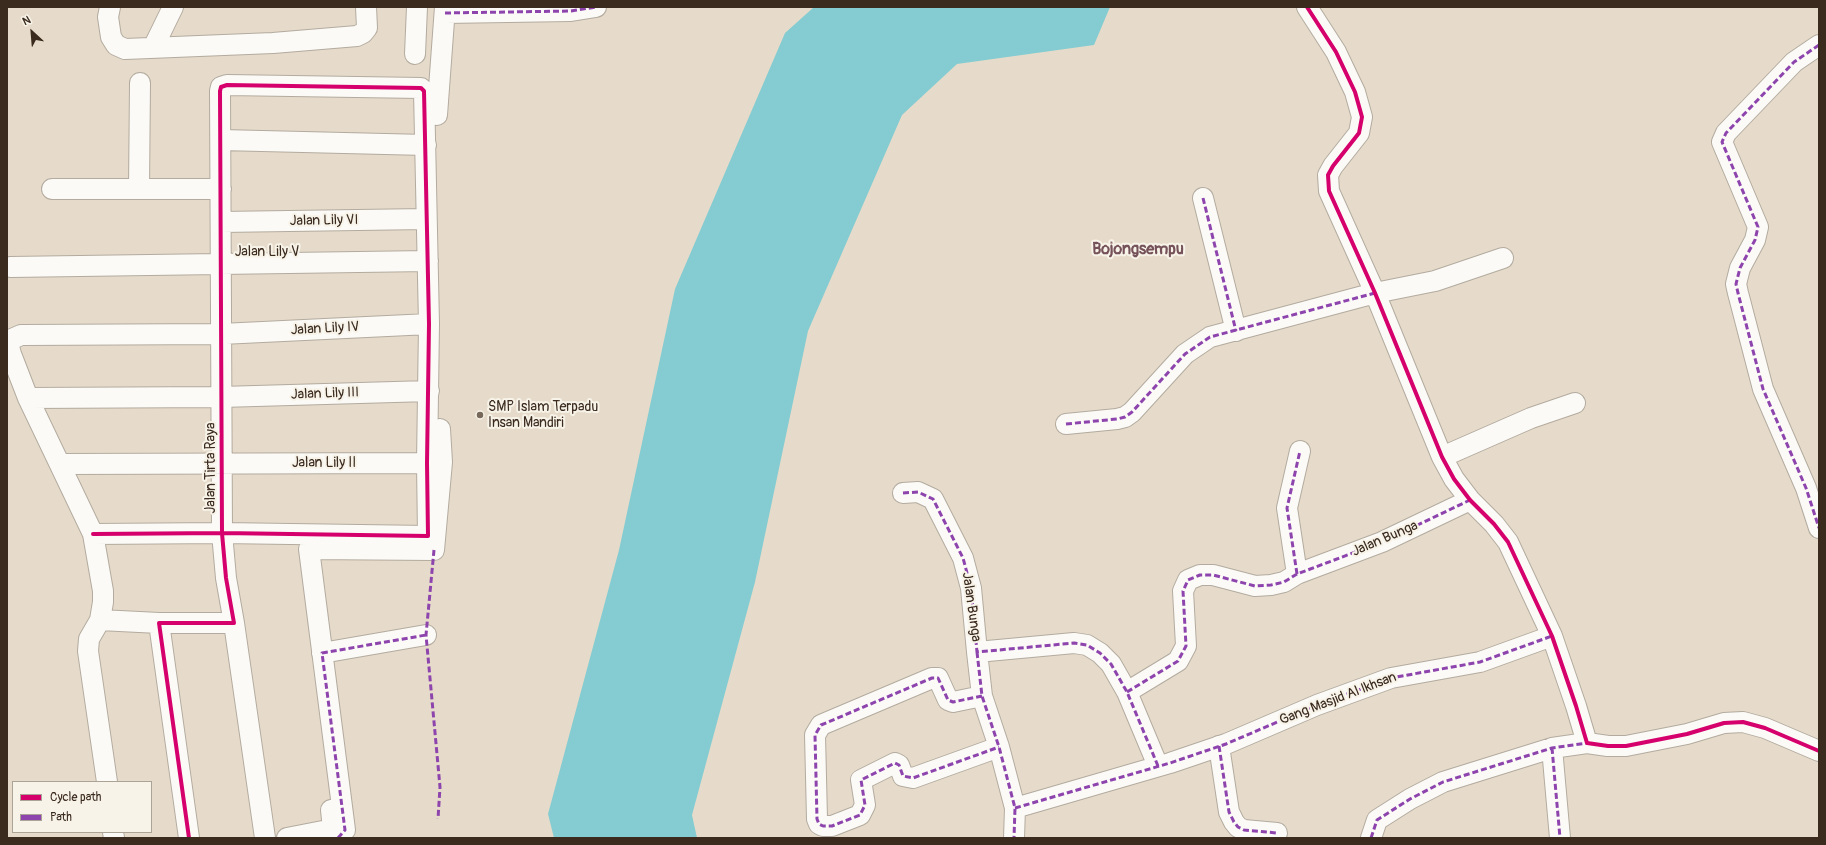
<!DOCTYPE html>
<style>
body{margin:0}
#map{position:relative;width:1826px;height:845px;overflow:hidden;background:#e6dbca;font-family:Pangolin,sans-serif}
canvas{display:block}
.frame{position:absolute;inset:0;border:8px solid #3b2a1e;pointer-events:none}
.legend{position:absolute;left:12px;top:781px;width:140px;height:52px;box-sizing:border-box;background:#f7f3e8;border:1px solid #aca397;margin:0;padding:5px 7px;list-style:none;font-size:12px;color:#3b2a1e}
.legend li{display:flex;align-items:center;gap:8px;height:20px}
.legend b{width:20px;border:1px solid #aca397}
.north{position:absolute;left:12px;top:12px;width:40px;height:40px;-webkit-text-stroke:3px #f7f3e8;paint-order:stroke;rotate:334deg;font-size:11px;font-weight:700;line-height:16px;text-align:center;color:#3b2a1e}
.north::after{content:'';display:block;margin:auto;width:14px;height:18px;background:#3b2a1e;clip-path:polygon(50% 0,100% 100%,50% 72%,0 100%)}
</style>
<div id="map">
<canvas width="1826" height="845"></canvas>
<div class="frame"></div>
<ul class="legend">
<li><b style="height:5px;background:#d6006c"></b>Cycle path</li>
<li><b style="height:5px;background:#8e44ad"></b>Path</li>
</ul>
<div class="north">N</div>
</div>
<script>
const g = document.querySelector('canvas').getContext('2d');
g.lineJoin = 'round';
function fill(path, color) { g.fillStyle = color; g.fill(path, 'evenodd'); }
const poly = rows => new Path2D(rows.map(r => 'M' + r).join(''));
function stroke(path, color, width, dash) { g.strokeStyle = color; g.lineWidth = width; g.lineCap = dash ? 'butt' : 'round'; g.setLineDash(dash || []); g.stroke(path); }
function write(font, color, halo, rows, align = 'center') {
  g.font = font + ' Pangolin,sans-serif'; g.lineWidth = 4; g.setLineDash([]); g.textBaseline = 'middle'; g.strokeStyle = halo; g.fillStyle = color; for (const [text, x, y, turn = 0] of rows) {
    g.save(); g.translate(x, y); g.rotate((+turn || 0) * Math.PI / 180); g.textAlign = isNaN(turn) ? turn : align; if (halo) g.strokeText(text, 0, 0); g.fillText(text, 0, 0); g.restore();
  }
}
const water = poly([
 [814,7,1110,7,1094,45,957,64,902,115,808,331,755,582,692,815,697,838,554,838,548,814,619,550,675,289,785,33]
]);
const minor = poly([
 [110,7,108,17,111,37,116,45,125,49,273,43,357,36,363,33,367,28,366,7],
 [1307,7,1336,52,1355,92,1362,117,1359,133,1333,166,1328,175,1329,191,1375,293,1442,457,1454,479,1470,500,1494,524,1508,542,1552,636,1576,706,1587,743,1608,746,1626,746,1687,734,1724,723,1743,722,1765,728,1819,751],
 [445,13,571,11,596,7],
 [1819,45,1794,62,1726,133,1722,142,1758,227,1755,240,1740,268,1736,284,1738,293,1763,389,1806,488,1819,528],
 [153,48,173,7],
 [415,54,417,7],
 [437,115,445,7],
 [221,140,426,145],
 [52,189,221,189],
 [139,189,140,83],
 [1203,198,1236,331],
 [221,222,426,219],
 [10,267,428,261],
 [28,398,221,397,429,391],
 [1066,424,1117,419,1125,417,1132,412,1185,354,1210,337,1375,293,1435,281,1503,258],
 [1442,457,1531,418,1575,403],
 [61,464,427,463],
 [903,493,918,492,933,499,963,558,971,588,977,652,1074,643,1087,645,1100,653,1111,664,1127,692,1158,766],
 [93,534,222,533,428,536,427,463,429,324,424,91,421,88,227,85,221,87,220,91,222,533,226,578,234,623,159,623,189,838],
 [1297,574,1287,508,1300,451],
 [100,620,159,623],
 [234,623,265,838],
 [977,652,982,696,999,747,1015,808,1014,838],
 [322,653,426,635],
 [1127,692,1178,661,1186,646,1183,591,1188,580,1200,575,1213,575,1255,586,1271,585,1284,582,1297,574,1382,542,1470,500],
 [982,696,953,702,948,700,938,678,932,678,821,725,815,735,817,819,819,824,823,826,832,826,860,815,865,805,861,780,895,763,899,765,903,776,913,778,999,747],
 [1219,746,1229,812,1234,822,1238,827,1244,830,1277,833],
 [1552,748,1560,838],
 [107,782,88,651,89,639,100,620,103,602,103,591,93,534,28,398,11,354,9,347,12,339,21,335,221,334,429,324],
 [1015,808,1170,763,1226,744,1317,705,1391,678,1480,662,1552,636],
 [113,832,114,838],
 [287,838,333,829,331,810],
 [338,838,345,830,309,549,434,550,442,462,440,429],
 [1371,838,1377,820,1410,799,1443,782,1552,748,1587,743]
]);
const quiet = poly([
 [445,13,571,11,596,7],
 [1819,45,1794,62,1726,133,1722,142,1758,227,1755,240,1740,268,1736,284,1738,293,1763,389,1806,488,1819,528],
 [1203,198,1236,331],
 [1066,424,1117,419,1125,417,1132,412,1185,354,1210,337,1375,293],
 [903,493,918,492,933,499,963,558,971,588,977,652,1074,643,1087,645,1100,653,1111,664,1127,692,1158,766],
 [434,550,426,635,440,787,438,819],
 [1297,574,1287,508,1300,451],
 [977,652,982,696,999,747,1015,808,1014,838],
 [1127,692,1178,661,1186,646,1183,591,1188,580,1200,575,1213,575,1255,586,1271,585,1284,582,1297,574,1382,542,1470,500],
 [982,696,953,702,948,700,938,678,932,678,821,725,815,735,817,819,819,824,823,826,832,826,860,815,865,805,861,780,895,763,899,765,903,776,913,778,999,747],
 [1219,746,1229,812,1234,822,1238,827,1244,830,1277,833],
 [1552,748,1560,838],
 [1015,808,1170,763,1226,744,1317,705,1391,678,1480,662,1552,636],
 [338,838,345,830,322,653,426,635],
 [1371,838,1377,820,1410,799,1443,782,1552,748,1587,743]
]);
const cycleway = poly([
 [1307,7,1336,52,1355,92,1362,117,1359,133,1333,166,1328,175,1329,191,1375,293,1442,457,1454,479,1470,500,1494,524,1508,542,1552,636,1576,706,1587,743,1608,746,1626,746,1687,734,1724,723,1743,722,1765,728,1819,751],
 [93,534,222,533,428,536,427,463,429,324,424,91,421,88,227,85,221,87,220,91,222,533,226,578,234,623,159,623,189,838]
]);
const markers = [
 [480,415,4,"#77685a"]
];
const streetNames = [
 ["Jalan Lily VI",324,221,-1],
 ["Jalan Lily V",267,252],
 ["Jalan Lily IV",325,329,-3],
 ["Jalan Lily III",325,394,-2],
 ["Jalan Lily II",324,463],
 ["Jalan Tirta Raya",211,468,-90],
 ["Jalan Bunga",1385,539,-23],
 ["Jalan Bunga",971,607,82],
 ["Gang Masjid Al Ikhsan",1338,699,-21]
];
const poiNames = [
 ["SMP Islam Terpadu",488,407],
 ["Insan Mandiri",488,423]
];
const quarterNames = [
 ["Bojongsempu",1138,250]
];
fill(water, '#84ccd1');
stroke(minor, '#b3ab9f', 22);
stroke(minor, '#fbfaf7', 20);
stroke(quiet, '#8e44ad', 3, [6, 3]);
stroke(cycleway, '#d6006c', 4);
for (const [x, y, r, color] of markers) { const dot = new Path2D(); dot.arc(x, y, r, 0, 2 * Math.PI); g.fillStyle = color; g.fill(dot); stroke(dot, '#f7f3e8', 1.5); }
write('14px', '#3b2a1e', '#f7f3e8', streetNames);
write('14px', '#3b2a1e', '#f7f3e8', poiNames, 'left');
write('bold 16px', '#75525a', '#f7f3e8', quarterNames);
</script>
